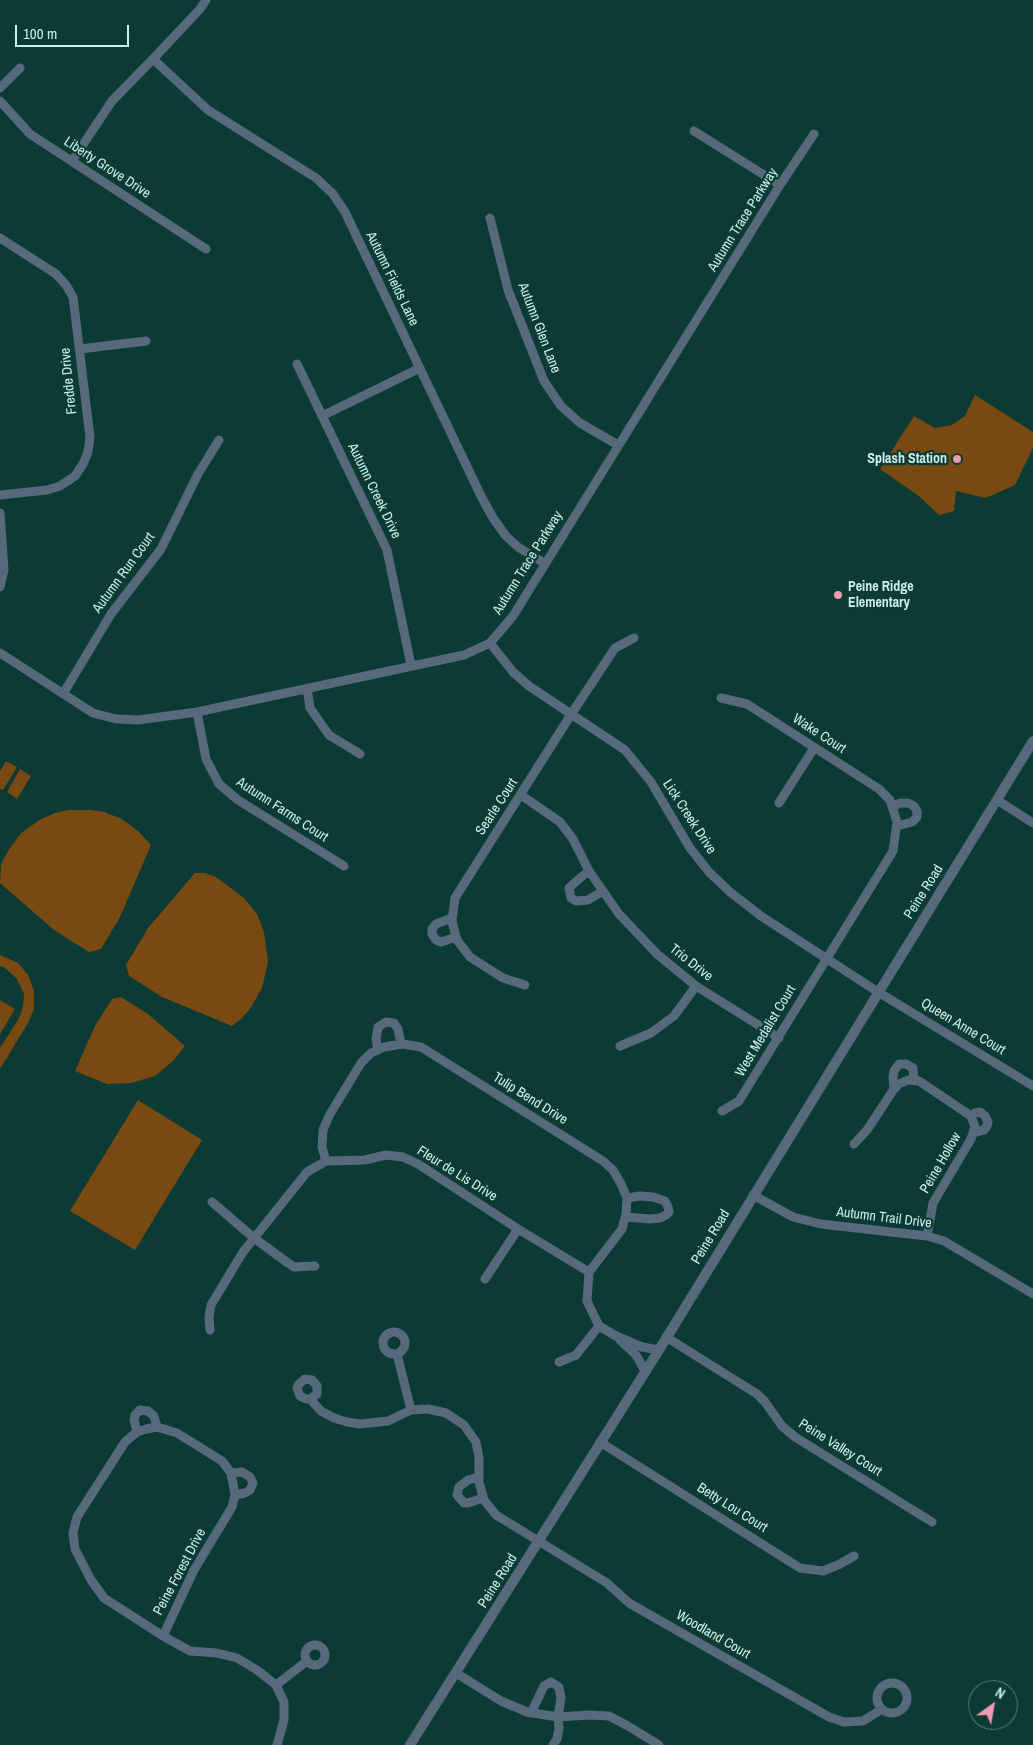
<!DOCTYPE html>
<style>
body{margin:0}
#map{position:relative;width:1033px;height:1745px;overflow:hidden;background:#0c3a34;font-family:"Archivo Narrow",sans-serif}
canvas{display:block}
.north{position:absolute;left:968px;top:1680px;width:50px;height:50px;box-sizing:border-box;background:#0c3a34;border:1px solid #58837c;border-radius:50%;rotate:32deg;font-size:14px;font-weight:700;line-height:20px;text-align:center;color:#c9f0e9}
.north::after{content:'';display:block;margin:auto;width:18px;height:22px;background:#f29ab0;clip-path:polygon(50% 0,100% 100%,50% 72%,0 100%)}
.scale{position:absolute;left:15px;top:25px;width:114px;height:22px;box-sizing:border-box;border:2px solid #c9f0e9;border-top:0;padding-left:6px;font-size:15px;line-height:18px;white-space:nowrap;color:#c9f0e9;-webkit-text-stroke:4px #0c3a34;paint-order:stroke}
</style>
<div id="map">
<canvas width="1033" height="1745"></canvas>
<div class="north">N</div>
<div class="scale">100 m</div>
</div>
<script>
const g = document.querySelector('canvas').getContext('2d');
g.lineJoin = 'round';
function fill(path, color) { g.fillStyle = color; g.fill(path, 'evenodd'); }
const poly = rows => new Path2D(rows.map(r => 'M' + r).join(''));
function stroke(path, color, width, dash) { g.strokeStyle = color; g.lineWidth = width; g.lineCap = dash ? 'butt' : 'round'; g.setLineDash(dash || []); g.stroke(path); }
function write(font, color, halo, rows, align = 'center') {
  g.font = font + ' "Archivo Narrow",sans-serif'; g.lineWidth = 4.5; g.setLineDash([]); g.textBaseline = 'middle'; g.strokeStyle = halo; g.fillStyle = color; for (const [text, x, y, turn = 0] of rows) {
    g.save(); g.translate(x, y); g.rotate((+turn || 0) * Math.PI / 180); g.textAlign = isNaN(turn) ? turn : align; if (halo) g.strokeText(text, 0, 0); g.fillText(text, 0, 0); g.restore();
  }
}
const green = poly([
 [975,395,1033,432,1033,448,1015,485,986,498,956,491,954,511,939,515,920,497,880,469,914,416,935,428,952,425,965,416],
 [6,761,17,767,3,790,0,789,0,771],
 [20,769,31,776,17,799,7,792],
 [68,810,91,810,104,812,122,819,138,831,151,845,120,917,101,949,89,952,54,930,0,883,1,864,8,851,21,833,41,819,55,813],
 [195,873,205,873,216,877,244,898,257,914,264,932,268,962,262,988,250,1009,241,1019,232,1026,162,997,129,976,126,965,148,928],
 [0,955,18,963,28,975,34,991,34,1009,28,1023,0,1069,0,1048,19,1018,23,1007,24,993,16,978,4,967,0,966],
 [121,997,148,1014,185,1046,173,1061,155,1076,131,1083,107,1084,75,1071,95,1026,112,999],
 [0,1000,15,1009,0,1034],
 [138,1100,202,1140,135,1250,70,1211]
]);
const minor = poly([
 [153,59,208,110,316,178,333,194,345,212,482,498,493,518,506,536,518,547,544,563],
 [0,88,20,68],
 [0,101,30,134,206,249],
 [694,131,780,185],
 [72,161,112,101,153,59,200,9,206,0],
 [490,218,508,290,544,381,561,406,580,423,618,445],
 [0,238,56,274,66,285,73,297,90,437,88,452,83,464,75,476,60,486,47,490,0,495],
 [80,349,146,341],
 [297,364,387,550,411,665],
 [322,416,420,368],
 [0,513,4,570,0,587],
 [490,643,513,672,529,686,625,750,651,782,690,848,709,872,730,892,761,916,878,992,1033,1086],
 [0,653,93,713,116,719,138,720,197,712,464,655,490,643,513,616,780,185,814,134],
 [307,688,310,708,329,735,360,754],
 [63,694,111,614,161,549,198,474,219,440],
 [721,698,747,704,879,789,890,800,897,822,893,851,739,1101,722,1111],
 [197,712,206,759,219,784,238,800,344,866],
 [521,795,560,822,573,839,589,871,619,914,657,954,696,986,779,1038],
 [997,800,1033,823],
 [779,803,814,748],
 [892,807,900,803,908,803,914,806,917,811,917,817,912,822,897,826],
 [589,871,580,878,569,888,571,898,576,901,588,900,603,891],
 [452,918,436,924,432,929,432,934,436,940,441,942,456,937],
 [525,985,503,978,470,957,457,940,453,925,452,921,455,898,572,713,615,648,634,638],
 [620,1046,651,1033,674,1016,696,986],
 [378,1050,376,1039,378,1027,386,1022,394,1023,398,1029,401,1044],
 [894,1089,893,1077,894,1071,899,1064,906,1064,913,1068,914,1080],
 [971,1116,975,1113,980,1112,985,1116,988,1122,987,1126,984,1130,973,1133],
 [854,1144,867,1130,894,1089,899,1084,908,1080,919,1081,971,1116,975,1127,971,1139,933,1203,927,1236],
 [326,1161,322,1147,323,1130,330,1114,361,1063,371,1053,384,1047,403,1044,421,1047,437,1057,603,1161,613,1170,621,1184,627,1198,626,1214,622,1229,589,1272,587,1301,599,1326,616,1336,642,1347,659,1350],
 [753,1195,793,1217,821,1224,927,1236,944,1241,1033,1294],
 [212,1202,254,1238,288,1263,294,1267,315,1266],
 [625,1217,651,1219,660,1218,666,1215,669,1212,668,1207,665,1201,653,1197,640,1196,627,1198],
 [485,1279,518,1229],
 [210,1330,209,1317,211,1305,243,1252,307,1172,326,1161,365,1160,386,1155,403,1157,418,1164,518,1229,589,1272],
 '383 1343a11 11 0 1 1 22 0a11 11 0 1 1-22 0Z',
 [666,1337,757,1394,765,1402,782,1426,795,1437,932,1522],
 [620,1340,636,1355,645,1371],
 [397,1354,411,1410],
 [559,1362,576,1355,599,1326],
 [310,1399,317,1394,317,1386,312,1380,305,1379,299,1384,297,1388,300,1396,306,1399,310,1399,321,1411,334,1418,347,1422,360,1424,388,1421,411,1410,428,1409,446,1413,464,1425,476,1442,479,1458,479,1482,484,1500,496,1515,607,1583,629,1603,829,1717,844,1722,863,1721,882,1709],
 [137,1432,134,1420,135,1415,140,1410,148,1411,154,1416,157,1427],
 [600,1442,800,1568,823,1571,840,1564,854,1556],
 [231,1473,242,1472,250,1477,253,1483,250,1490,245,1493,235,1495],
 [479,1477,468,1480,459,1487,457,1495,464,1503,468,1503,483,1498],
 [163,1636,194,1570,232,1507,235,1495,231,1473,222,1461,177,1433,157,1427,146,1429,137,1432,125,1442,77,1517,73,1533,75,1549,91,1580,104,1598,163,1636,190,1651,217,1653,237,1658,257,1670,276,1685,284,1702,284,1720,277,1745],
 '305 1655a10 10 0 1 1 20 0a10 10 0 1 1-20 0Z',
 [456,1673,501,1701,527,1712,558,1717,589,1715,609,1716,628,1726,659,1745],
 '877 1698a15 15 0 1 1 30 0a15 15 0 1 1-30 0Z',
 [276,1685,307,1661],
 [531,1713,544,1686,551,1682,559,1687,561,1698,558,1717,559,1728,557,1739,553,1745]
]);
const tertiary = poly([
 [410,1745,659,1350,1033,741]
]);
const markers = [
 [957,459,5,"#f29ab0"],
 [838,595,5,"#f29ab0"]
];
const streetNames = [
 ["Liberty Grove Drive",107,168,33],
 ["Autumn Trace Parkway",743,220,-58],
 ["Autumn Fields Lane",392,279,64],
 ["Autumn Glen Lane",539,328,69],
 ["Fredde Drive",69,381,-96],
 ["Autumn Creek Drive",374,491,64],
 ["Autumn Trace Parkway",528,563,-58],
 ["Autumn Run Court",124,573,-54],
 ["Wake Court",819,734,33],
 ["Searle Court",497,807,-57],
 ["Autumn Farms Court",282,810,33],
 ["Lick Creek Drive",689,817,57],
 ["Peine Road",924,892,-58],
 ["Trio Drive",691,963,38],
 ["Queen Anne Court",963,1027,31],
 ["West Medalist Court",766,1031,-59],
 ["Tulip Bend Drive",530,1099,32],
 ["Peine Hollow",941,1163,-60],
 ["Fleur de Lis Drive",457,1174,32],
 ["Autumn Trail Drive",884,1218,7],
 ["Peine Road",711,1237,-59],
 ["Peine Valley Court",840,1448,32],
 ["Betty Lou Court",732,1508,32],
 ["Peine Forest Drive",180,1572,-62],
 ["Peine Road",498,1581,-58],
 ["Woodland Court",713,1635,30]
];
const poiNames = [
 ["Splash Station",947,459],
 ["Peine Ridge",848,587,"left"],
 ["Elementary",848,603,"left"]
];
fill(green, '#794912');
stroke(minor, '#566a7b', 9);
stroke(tertiary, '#566a7b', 10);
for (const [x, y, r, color] of markers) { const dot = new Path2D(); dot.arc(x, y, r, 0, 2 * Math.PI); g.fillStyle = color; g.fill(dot); stroke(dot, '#0c3a34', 2); }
write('14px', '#c9f0e9', '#0c3a34', streetNames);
write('bold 14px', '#c9f0e9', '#0c3a34', poiNames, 'right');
</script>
